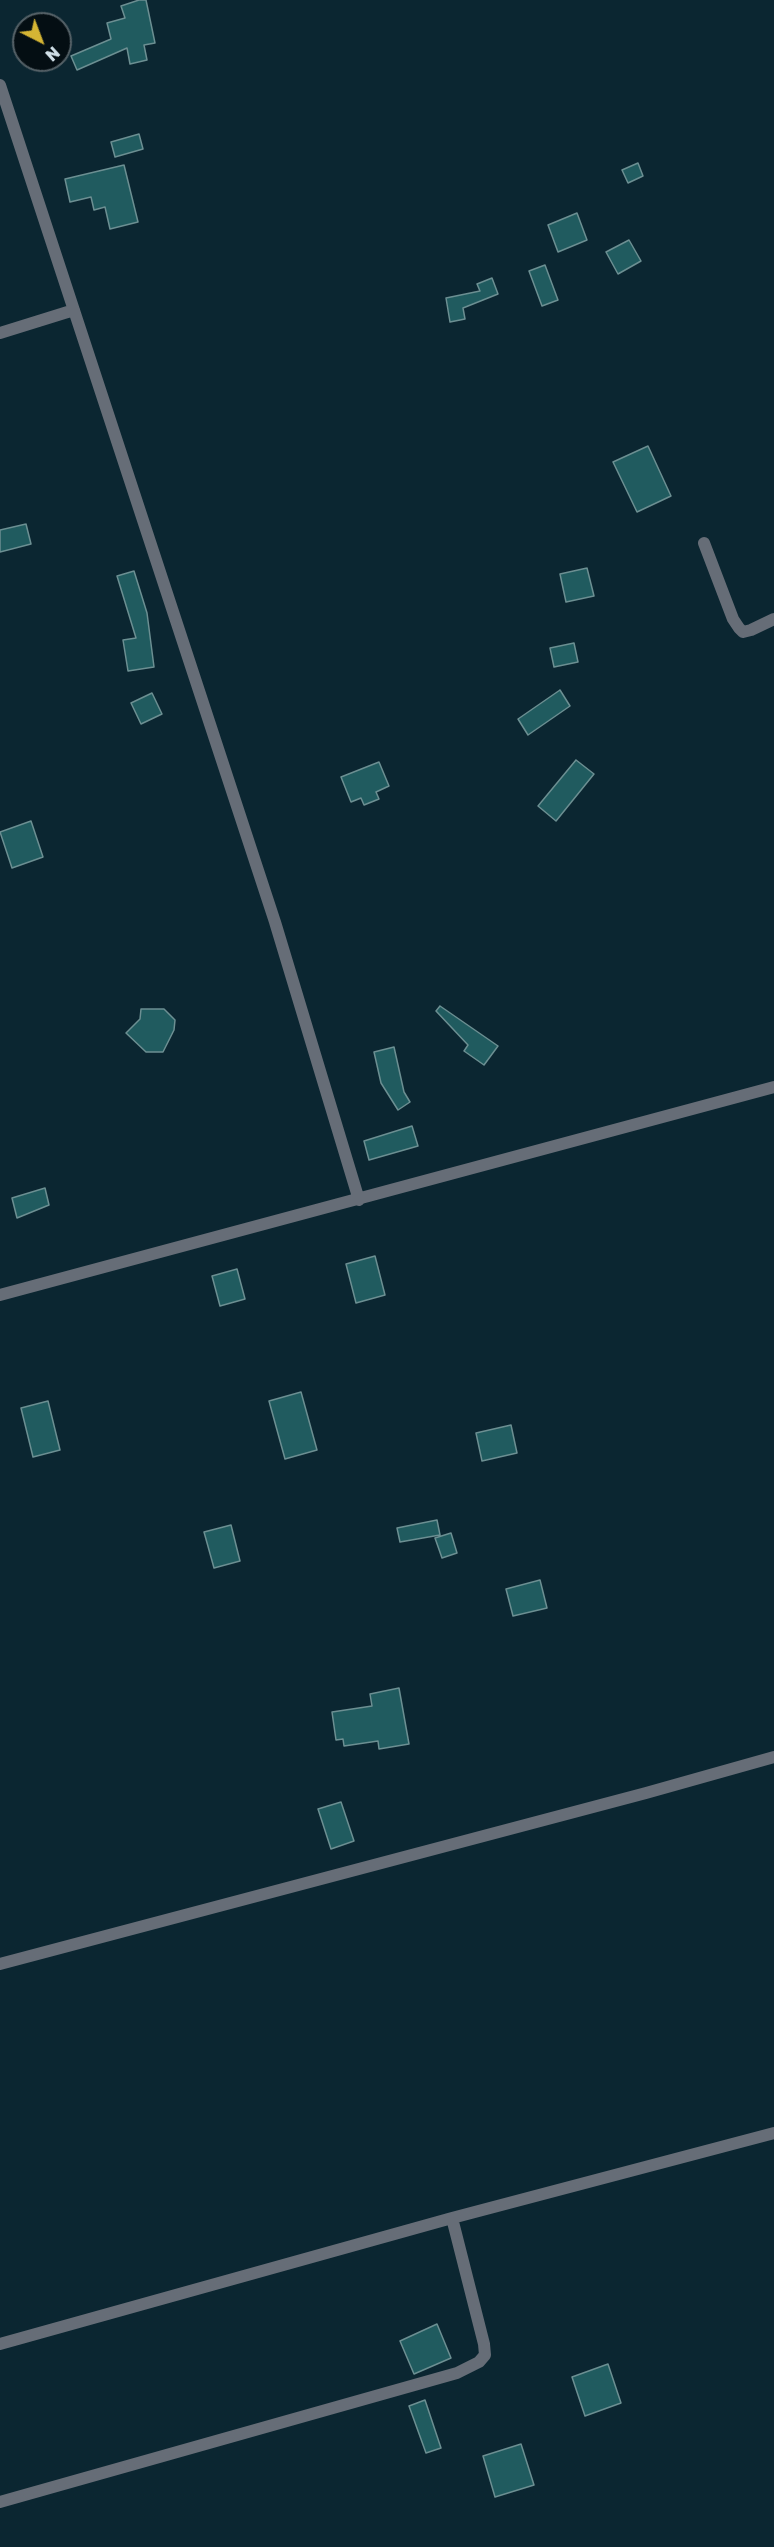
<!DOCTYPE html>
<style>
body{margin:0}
#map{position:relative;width:774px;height:2547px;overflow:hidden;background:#0b2631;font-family:"Golos Text",sans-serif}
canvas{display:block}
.north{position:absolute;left:12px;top:12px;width:60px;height:60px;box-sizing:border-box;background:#040e13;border:2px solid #566268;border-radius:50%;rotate:138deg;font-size:16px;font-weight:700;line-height:24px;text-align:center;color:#d1e0e8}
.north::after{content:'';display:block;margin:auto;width:21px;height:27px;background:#d5b534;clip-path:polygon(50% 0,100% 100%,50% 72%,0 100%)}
</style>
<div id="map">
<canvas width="774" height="2547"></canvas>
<div class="north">N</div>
</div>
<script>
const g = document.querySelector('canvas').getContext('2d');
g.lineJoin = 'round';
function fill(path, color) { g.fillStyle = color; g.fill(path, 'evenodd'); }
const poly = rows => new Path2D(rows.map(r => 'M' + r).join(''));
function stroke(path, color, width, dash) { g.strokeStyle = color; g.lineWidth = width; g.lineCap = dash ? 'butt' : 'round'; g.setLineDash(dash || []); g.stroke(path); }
const building = poly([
 [139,0,146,0,155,43,144,45,147,60,130,64,127,48,77,70,71,56,111,39,107,23,125,18,121,6,139,0],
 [139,134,143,149,115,157,111,142,139,134],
 [638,163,643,176,628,183,622,170,638,163],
 [124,165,138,222,110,229,105,207,94,210,91,197,70,202,65,179,124,165],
 [577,213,587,240,558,252,548,225,577,213],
 [629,240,641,261,618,274,606,252,629,240],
 [545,265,558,300,542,306,529,271,545,265],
 [492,278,498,294,463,308,465,319,450,322,446,298,480,291,477,284,492,278],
 [648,446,671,496,637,512,613,462,648,446],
 [26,524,31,544,0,552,0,530,26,524],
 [587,568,594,596,566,602,560,574,587,568],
 [134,571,147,613,154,667,128,671,123,640,136,638,117,576,134,571],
 [574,643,578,662,554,667,550,648,574,643],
 [560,690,570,706,528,735,518,719,560,690],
 [152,693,162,714,141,724,131,703,152,693],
 [576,760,594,774,556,821,538,806,576,760],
 [379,762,389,786,376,792,379,799,364,805,361,798,351,802,341,777,379,762],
 [31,821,43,857,12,868,0,832,31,821],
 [440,1006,498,1046,484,1065,464,1051,468,1045,436,1011,440,1006],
 [141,1009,164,1009,175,1020,174,1030,163,1052,146,1052,126,1033,140,1019,141,1009],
 [394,1047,404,1092,410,1102,398,1110,381,1083,374,1052,394,1047],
 [412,1126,418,1146,369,1160,364,1141,412,1126],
 [45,1188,49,1205,17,1218,12,1198,45,1188],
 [375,1256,385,1295,356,1303,346,1264,375,1256],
 [237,1269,245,1299,220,1306,212,1276,237,1269],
 [301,1392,317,1450,285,1459,269,1401,301,1392],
 [48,1401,60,1450,33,1457,21,1408,48,1401],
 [511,1425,517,1453,482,1461,476,1433,511,1425],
 [437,1520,440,1535,400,1542,397,1528,437,1520],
 [231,1525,240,1561,214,1568,204,1532,231,1525],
 [451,1533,457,1553,442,1558,435,1538,451,1533],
 [540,1580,547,1608,513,1616,506,1589,540,1580],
 [399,1688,409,1744,379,1749,378,1741,344,1746,343,1739,336,1740,332,1712,372,1706,370,1694,399,1688],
 [341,1802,354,1841,331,1849,318,1809,341,1802],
 [437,2324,451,2358,414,2374,400,2341,437,2324],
 [608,2364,621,2403,585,2416,572,2377,608,2364],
 [425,2400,441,2448,426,2453,409,2406,425,2400],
 [521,2444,534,2485,495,2497,483,2456,521,2444]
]);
const street = poly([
 [0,85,275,922,359,1200],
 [0,333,74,310],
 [704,543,733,619,739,628,743,632,751,630,774,619],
 [0,1295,774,1087],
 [0,1964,646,1793,774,1757],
 [0,2344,452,2218,774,2133],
 [0,2502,457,2373,479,2362,485,2355,484,2344,452,2218]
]);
fill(building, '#205b5f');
stroke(building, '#6c8f92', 1.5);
stroke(street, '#666d77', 12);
</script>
